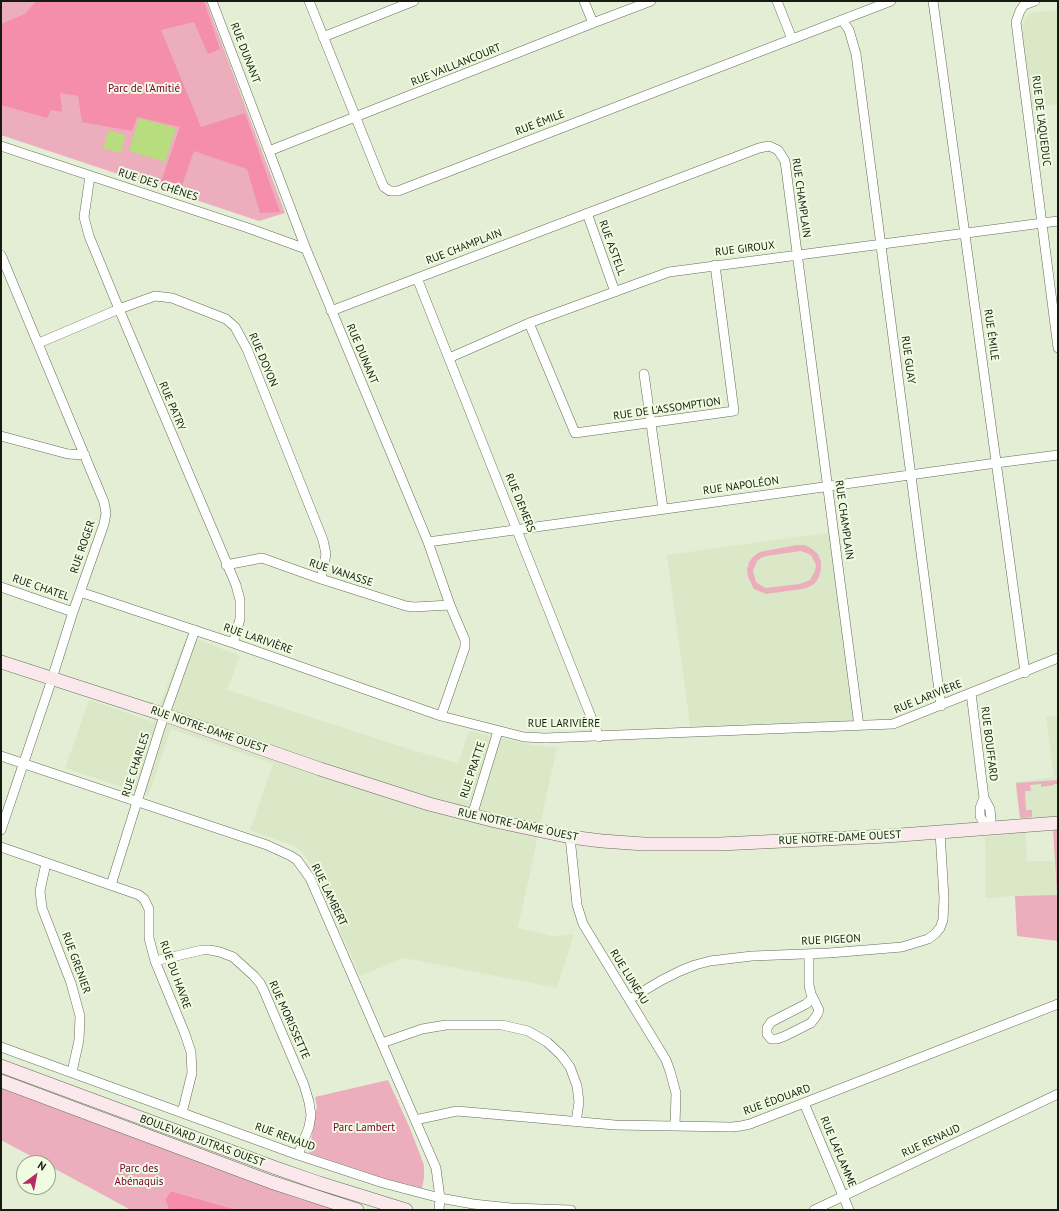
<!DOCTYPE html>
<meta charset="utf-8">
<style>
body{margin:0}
#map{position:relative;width:1059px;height:1211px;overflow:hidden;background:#e3eed5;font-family:"PT Sans",sans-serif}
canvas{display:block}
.frame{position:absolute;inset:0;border:2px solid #161a11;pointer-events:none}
.north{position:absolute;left:16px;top:1155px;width:40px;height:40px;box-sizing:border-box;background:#f0fce2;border:1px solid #99a28e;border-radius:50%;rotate:32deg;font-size:11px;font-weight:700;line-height:16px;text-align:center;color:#161a11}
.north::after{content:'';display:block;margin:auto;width:14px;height:18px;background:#b82b61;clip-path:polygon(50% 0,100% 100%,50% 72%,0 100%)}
</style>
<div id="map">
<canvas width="1059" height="1211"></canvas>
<div class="frame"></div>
<div class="north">N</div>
</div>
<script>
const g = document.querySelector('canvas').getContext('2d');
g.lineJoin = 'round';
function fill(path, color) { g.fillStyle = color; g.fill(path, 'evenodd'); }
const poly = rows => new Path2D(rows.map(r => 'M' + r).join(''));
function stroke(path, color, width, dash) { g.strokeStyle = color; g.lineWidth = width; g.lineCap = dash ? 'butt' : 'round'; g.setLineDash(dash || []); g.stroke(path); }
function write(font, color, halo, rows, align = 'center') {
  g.font = font + ' "PT Sans",sans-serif'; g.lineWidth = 4; g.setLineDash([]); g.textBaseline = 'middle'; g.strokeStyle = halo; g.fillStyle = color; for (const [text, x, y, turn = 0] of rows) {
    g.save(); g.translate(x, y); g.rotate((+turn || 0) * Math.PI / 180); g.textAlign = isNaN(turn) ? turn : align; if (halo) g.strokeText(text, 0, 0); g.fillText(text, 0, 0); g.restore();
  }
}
const built = poly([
 [1058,10,1058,104,1032,108,1022,26,1026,18,1030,13],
 [833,532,859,726,691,732,667,555],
 [187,635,240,656,227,690,415,751,458,763,469,731,537,746,557,747,518,928,553,936,574,934,557,988,404,958,360,976,312,866,302,852,294,846,250,830,273,764,171,729,148,796,65,768,89,700,153,722],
 [1058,715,1058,817,1020,819,1015,782,1054,777,1046,717],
 [1026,832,1027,861,1054,861,1057,895,1015,896,986,898,985,837]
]);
const green = poly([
 [1,1,206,1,285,213,259,221,1,135],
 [797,545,805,545,812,549,818,554,821,562,821,569,819,577,815,583,809,587,802,589,766,594,754,589,748,577,747,570,749,562,754,556,760,552],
 [801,551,811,555,816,565,815,571,810,580,800,584,765,588,756,582,753,571,757,561,761,558,766,556],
 [1058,780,1058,784,1054,784,1054,785,1041,787,1041,784,1030,785,1031,791,1025,791,1026,810,1032,810,1032,817,1020,818,1016,783],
 [1053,829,1058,829,1058,941,1017,936,1015,896,1057,895],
 [388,1080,409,1126,424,1165,424,1178,422,1188,387,1179,309,1153,317,1106,315,1097],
 [1,1087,302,1200,339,1210,237,1210,171,1191,165,1199,169,1210,131,1210,48,1165,48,1163,44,1163,1,1140]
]);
const forest = poly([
 [36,1,204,1,220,49,208,54,194,22,161,30,201,127,245,113,280,212,260,213,247,169,194,151,180,191,161,182,180,127,137,117,132,131,82,122,78,96,60,93,62,112,51,110,47,118,1,105,1,24,25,14],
 [171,1191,237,1210,169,1210,165,1199]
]);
const water = poly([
 [139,118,176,128,165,162,129,151],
 [109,130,126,136,120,153,103,148]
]);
const street = poly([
 [212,1,306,249,428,542,450,605,465,640,465,647,441,716],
 [309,1,382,183,384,187,390,191,398,191,891,1],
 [584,1,593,23],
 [777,1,792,39],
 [933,1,1025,673],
 [1035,1,1024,5,1020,11,1016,22,1058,348],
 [842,20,849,30,856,54,941,706],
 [323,37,414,1],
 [1,146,248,228,306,249],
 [269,151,593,23,651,1],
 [90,176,84,217,89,236,119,309,236,585,240,600,240,619,233,643],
 [587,213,615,292],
 [1,255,104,502,106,513,104,524,73,612,49,688,1,830],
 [417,278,599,737],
 [331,311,759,148,769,146,778,150,785,161,859,726],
 [529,323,575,433,734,411,715,265],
 [39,343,119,309,155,296,172,298,226,319,235,327,247,349,323,540,326,554,321,579],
 [449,358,529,323,669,272,1058,221],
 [644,374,663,509],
 [1,436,68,454,85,455],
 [428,542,996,463,1058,455],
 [226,565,262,558,321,579,406,606,414,607,450,605],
 [1,587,73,612],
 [80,592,233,643,441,716,524,737,545,738,893,724,1058,658],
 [971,693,984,798,990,809,991,820,987,829],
 [1,756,267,845,291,856,297,860,310,878,436,1168,440,1198,439,1210],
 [984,798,980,808,980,816,987,829],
 [472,816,498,731],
 [570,837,577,905,583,924,666,1060,670,1071,676,1093,675,1126],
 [1,847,139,895,144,899,149,909,149,938,155,961,185,1034,191,1052,192,1073,182,1113],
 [46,863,40,891,42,908,71,983,80,1016,79,1040,72,1072],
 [111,885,161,725,195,630],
 [809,954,809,985,811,994,819,1010,817,1015,811,1023,785,1036,777,1039,771,1039,767,1034,767,1028,771,1022,806,1004,813,998],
 [155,961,202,950,210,950,220,952,233,957,254,976,260,983,264,991,304,1085,309,1102,311,1115,309,1127,298,1155],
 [630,999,662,980,680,971,695,965,710,961,752,956,829,953,902,947,928,939,935,934,940,928,943,920,944,898,940,832],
 [382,1043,422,1029,446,1025,502,1025,528,1031,547,1042,561,1055,570,1067,577,1086,579,1102,576,1122],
 [1,1047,298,1155,383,1183,440,1198,473,1204,511,1208,571,1210],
 [804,1103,849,1210],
 [415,1120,457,1111,615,1125,732,1127,741,1126,750,1124,1058,1004],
 [814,1210,1058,1094]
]);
const secondary = poly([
 [1,662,165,715,320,769,429,804,495,821,570,837,602,841,644,844,720,844,887,836,1058,823],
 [1,1066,276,1168,319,1183,406,1210],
 [1,1081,271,1182,357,1210]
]);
const streetNames = [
 ["RUE DUNANT",245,53,69],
 ["RUE VAILLANCOURT",456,65,-22],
 ["RUE DE L'AQUEDUC",1041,121,83],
 ["RUE ÉMILE",540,123,-21],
 ["RUE DES CHÊNES",158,185,18],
 ["RUE CHAMPLAIN",801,198,82],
 ["RUE CHAMPLAIN",464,247,-21],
 ["RUE ASTELL",612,248,70],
 ["RUE GIROUX",745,249,-7],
 ["RUE ÉMILE",991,335,82],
 ["RUE DUNANT",362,354,67],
 ["RUE DOYON",263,360,67],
 ["RUE GUAY",908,360,82],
 ["RUE PATRY",172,406,67],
 ["RUE DE L'ASSOMPTION",667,409,-8],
 ["RUE NAPOLÉON",741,486,-8],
 ["RUE DEMERS",520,503,68],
 ["RUE CHAMPLAIN",844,520,82],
 ["RUE ROGER",83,547,-71],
 ["RUE VANASSE",341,573,18],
 ["RUE CHATEL",41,588,19],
 ["RUE LARIVIÈRE",258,639,19],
 ["RUE LARIVIÈRE",928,697,-22],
 ["RUE LARIVIÈRE",564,724],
 ["RUE NOTRE-DAME OUEST",209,730,19],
 ["RUE BOUFFARD",989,744,83],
 ["RUE CHARLES",136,765,-72],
 ["RUE PRATTE",473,770,-72],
 ["RUE NOTRE-DAME OUEST",518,825,12],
 ["RUE NOTRE-DAME OUEST",840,838,-3],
 ["RUE LAMBERT",329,895,64],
 ["RUE PIGEON",831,940,-3],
 ["RUE GRENIER",76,963,70],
 ["RUE DU HAVRE",175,975,70],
 ["RUE LUNEAU",629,977,58],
 ["RUE MORISSETTE",289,1020,66],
 ["RUE ÉDOUARD",777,1100,-20],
 ["RUE RENAUD",285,1137,20],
 ["BOULEVARD JUTRAS OUEST",202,1141,20],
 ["RUE RENAUD",931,1141,-25],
 ["RUE LAFLAMME",838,1152,67]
];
const parkNames = [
 ["Parc de l'Amitié",144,89],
 ["Parc Lambert",364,1128],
 ["Parc des",139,1169],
 ["Abénaquis",139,1182]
];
fill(built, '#dae8c7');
fill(green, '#ecadbc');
fill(forest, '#f58eaa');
fill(water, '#b8dd7e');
stroke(street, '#646e57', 10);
stroke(secondary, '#646e57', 14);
stroke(street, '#fff', 9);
stroke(secondary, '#fae8ed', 13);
write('11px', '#161a11', '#f0fce2', streetNames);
write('11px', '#81003d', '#f0fce2', parkNames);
</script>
